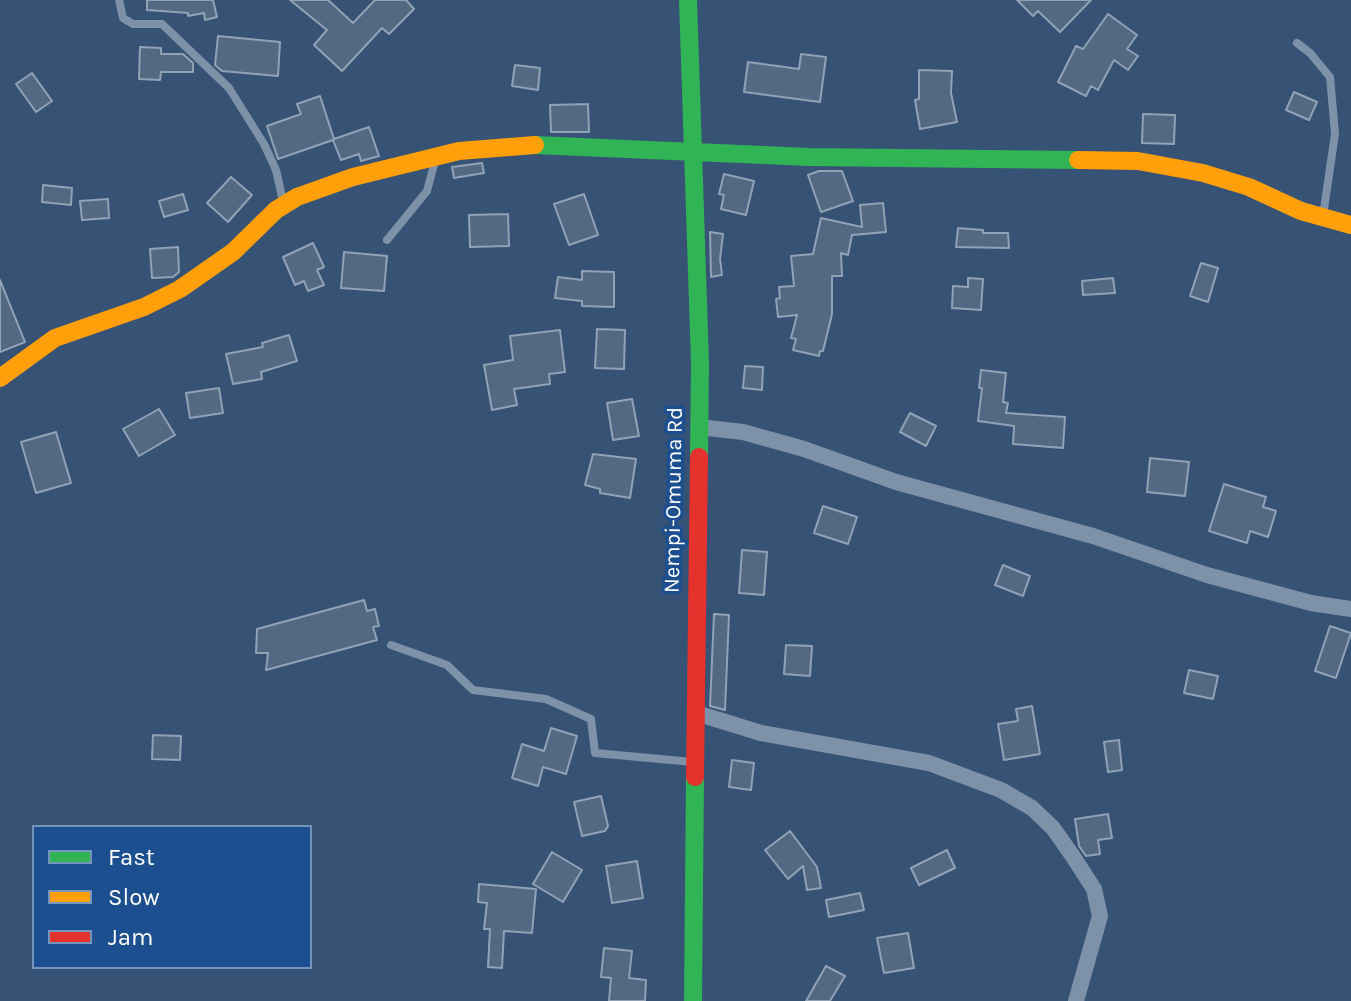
<!DOCTYPE html>
<style>
body{margin:0}
#map{position:relative;width:1351px;height:1001px;overflow:hidden;background:#365274;font-family:Karla,sans-serif}
canvas{display:block}
.legend{position:absolute;left:32px;top:825px;width:280px;height:144px;box-sizing:border-box;background:#1b4f8f;border:2px solid #7695bc;margin:0;padding:10px 14px;list-style:none;font-size:24px;color:#fff}
.legend li{display:flex;align-items:center;gap:16px;height:40px}
.legend b{width:40px;border:2px solid #7695bc}
</style>
<div id="map">
<canvas width="1351" height="1001"></canvas>
<ul class="legend">
<li><b style="height:10px;background:#30b455"></b>Fast</li>
<li><b style="height:10px;background:#ff9f0a"></b>Slow</li>
<li><b style="height:10px;background:#e5322d"></b>Jam</li>
</ul>
</div>
<script>
const g = document.querySelector('canvas').getContext('2d');
g.lineJoin = 'round';
function fill(path, color) { g.fillStyle = color; g.fill(path, 'evenodd'); }
const poly = rows => new Path2D(rows.map(r => 'M' + r).join(''));
function stroke(path, color, width, dash) { g.strokeStyle = color; g.lineWidth = width; g.lineCap = dash ? 'butt' : 'round'; g.setLineDash(dash || []); g.stroke(path); }
function write(font, color, halo, rows, align = 'center') {
  g.font = font + ' Karla,sans-serif'; g.lineWidth = 7; g.setLineDash([]); g.textBaseline = 'middle'; g.strokeStyle = halo; g.fillStyle = color; for (const [text, x, y, turn = 0] of rows) {
    g.save(); g.translate(x, y); g.rotate((+turn || 0) * Math.PI / 180); g.textAlign = isNaN(turn) ? turn : align; if (halo) g.strokeText(text, 0, 0); g.fillText(text, 0, 0); g.restore();
  }
}
const building = poly([
 [147,0,213,0,217,17,205,20,204,13,188,16,188,13,147,10,147,0],
 [290,0,328,0,353,23,375,0,406,0,414,9,389,34,382,28,342,71,314,45,327,30,290,0],
 [1017,0,1091,0,1060,32,1038,11,1033,16,1017,0],
 [1108,14,1137,35,1127,49,1138,56,1128,70,1114,60,1098,90,1091,86,1086,96,1058,82,1076,46,1083,49,1108,14],
 [218,36,280,42,278,76,222,71,215,65,218,36],
 [140,47,161,48,161,54,183,54,193,63,193,72,161,72,160,80,139,79,140,47],
 [801,54,826,57,820,102,744,92,748,62,799,69,801,54],
 [515,65,540,68,538,90,512,86,515,65],
 [919,70,952,71,951,93,957,122,920,129,915,100,919,99,919,70],
 [32,73,52,101,36,112,16,84,32,73],
 [1294,92,1317,102,1309,120,1286,110,1294,92],
 [320,96,334,139,369,127,379,156,361,161,359,154,341,160,333,140,278,159,267,126,301,114,297,104,320,96],
 [588,104,589,132,551,132,550,105,588,104],
 [1143,114,1175,115,1174,144,1142,143,1143,114],
 [482,163,484,173,454,178,452,167,482,163],
 [819,171,842,171,853,201,821,212,808,175,819,171],
 [724,174,754,181,746,215,721,209,724,195,719,194,724,174],
 [231,177,252,195,228,222,207,203,231,177],
 [43,185,72,188,71,205,42,202,43,185],
 [183,194,188,210,164,217,159,201,183,194],
 [584,194,598,235,569,245,554,204,584,194],
 [108,199,109,218,82,220,80,201,108,199],
 [883,203,886,232,852,235,848,255,841,253,842,276,832,276,832,314,823,351,820,351,819,356,793,350,796,339,791,338,797,315,778,317,776,299,780,298,779,287,794,286,791,256,813,254,821,218,862,227,860,205,883,203],
 [508,214,509,246,470,247,469,215,508,214],
 [958,228,983,230,983,233,1008,233,1009,248,956,247,958,228],
 [710,232,723,234,720,259,722,275,711,277,710,232],
 [313,243,324,267,317,270,324,285,308,291,304,281,295,285,283,257,313,243],
 [178,247,179,272,173,277,152,278,150,249,178,247],
 [344,252,387,256,384,291,341,288,344,252],
 [1201,263,1218,268,1208,302,1190,296,1201,263],
 [582,271,614,272,614,307,582,306,582,301,555,298,558,277,582,280,582,271],
 [968,278,983,279,981,310,952,308,953,286,968,287,968,278],
 [1113,278,1115,293,1083,295,1082,281,1113,278],
 [0,280,25,342,0,352,0,280],
 [597,329,625,330,624,369,595,368,597,329],
 [560,330,565,372,549,374,550,384,514,389,517,405,492,410,484,365,513,360,510,336,560,330],
 [289,335,297,361,261,372,262,379,233,384,226,354,263,347,262,343,289,335],
 [745,366,763,367,762,390,743,388,745,366],
 [981,370,1006,373,1003,402,1008,403,1006,413,1065,417,1063,448,1013,444,1014,426,978,421,982,388,979,388,981,370],
 [219,388,223,413,190,418,186,393,219,388],
 [632,399,639,436,613,440,607,403,632,399],
 [159,409,175,435,139,456,123,429,159,409],
 [910,413,936,426,926,446,900,432,910,413],
 [56,432,71,483,36,493,21,442,56,432],
 [593,454,636,459,630,498,600,493,600,489,585,485,593,454],
 [1150,458,1189,462,1185,496,1147,492,1150,458],
 [1224,484,1266,497,1263,507,1276,511,1268,537,1250,531,1247,543,1209,531,1224,484],
 [823,506,857,517,848,544,814,533,823,506],
 [742,550,767,552,764,595,739,593,742,550],
 [1003,565,1030,576,1023,596,995,585,1003,565],
 [364,600,367,611,375,609,379,626,373,627,377,640,266,670,268,653,256,653,257,629,364,600],
 [714,614,729,615,725,710,710,706,714,614],
 [1330,626,1351,633,1336,678,1315,671,1330,626],
 [786,645,812,646,810,676,784,674,786,645],
 [1189,670,1218,676,1213,699,1184,693,1189,670],
 [1032,706,1040,754,1004,760,998,724,1018,721,1016,709,1032,706],
 [551,728,577,736,566,774,543,767,538,786,512,778,522,744,544,751,551,728],
 [153,735,181,736,180,760,152,759,153,735],
 [1119,740,1122,770,1108,772,1104,742,1119,740],
 [732,760,754,763,751,790,729,787,732,760],
 [601,796,608,826,605,831,582,836,574,802,601,796],
 [1108,814,1112,838,1098,840,1100,854,1086,856,1079,846,1075,819,1108,814],
 [790,831,817,867,821,888,807,890,803,866,788,879,765,850,790,831],
 [947,850,955,868,919,885,911,868,947,850],
 [552,852,582,870,563,902,533,884,552,852],
 [637,861,643,898,612,903,606,866,637,861],
 [479,884,536,889,532,933,504,931,502,968,488,967,490,929,484,929,487,903,478,902,479,884],
 [860,893,864,910,829,917,826,900,860,893],
 [908,933,914,968,884,973,877,938,908,933],
 [604,948,632,951,629,978,646,980,645,1001,609,1001,611,978,601,977,604,948],
 [826,966,845,976,830,1001,806,1001,826,966]
]);
const lane = poly([
 [119,0,123,18,133,24,162,24,229,88,264,144,276,170,283,201],
 [1297,43,1310,53,1330,77,1335,134,1323,216],
 [387,240,427,191,435,161],
 [391,645,447,665,473,690,546,699,591,719,595,753,693,762]
]);
const street = poly([
 [699,427,743,432,804,449,896,482,1093,536,1207,575,1311,603,1351,609],
 [696,713,761,733,929,763,1001,790,1032,808,1053,828,1074,858,1094,889,1100,916,1076,1001]
]);
const fast = poly([
 [688,0,700,363,699,457],
 [535,145,809,157,1078,160],
 [693,1001,695,777]
]);
const slow = poly([
 [1078,160,1138,161,1203,173,1249,187,1301,211,1351,225],
 [0,378,55,338,144,307,180,289,233,252,276,210,297,197,353,177,459,151,535,145]
]);
const jam = poly([
 [695,777,699,457]
]);
const streetNames = [
 ["Nempi-Omuma Rd",674,500,-89]
];
fill(building, '#526984');
stroke(building, '#92a2b6', 2);
stroke(lane, '#7d92a8', 8);
stroke(street, '#7d92a8', 16);
stroke(fast, '#30b455', 18);
stroke(slow, '#ff9f0a', 18);
stroke(jam, '#e5322d', 18);
write('22px', '#fff', '#1b4f8f', streetNames);
</script>
